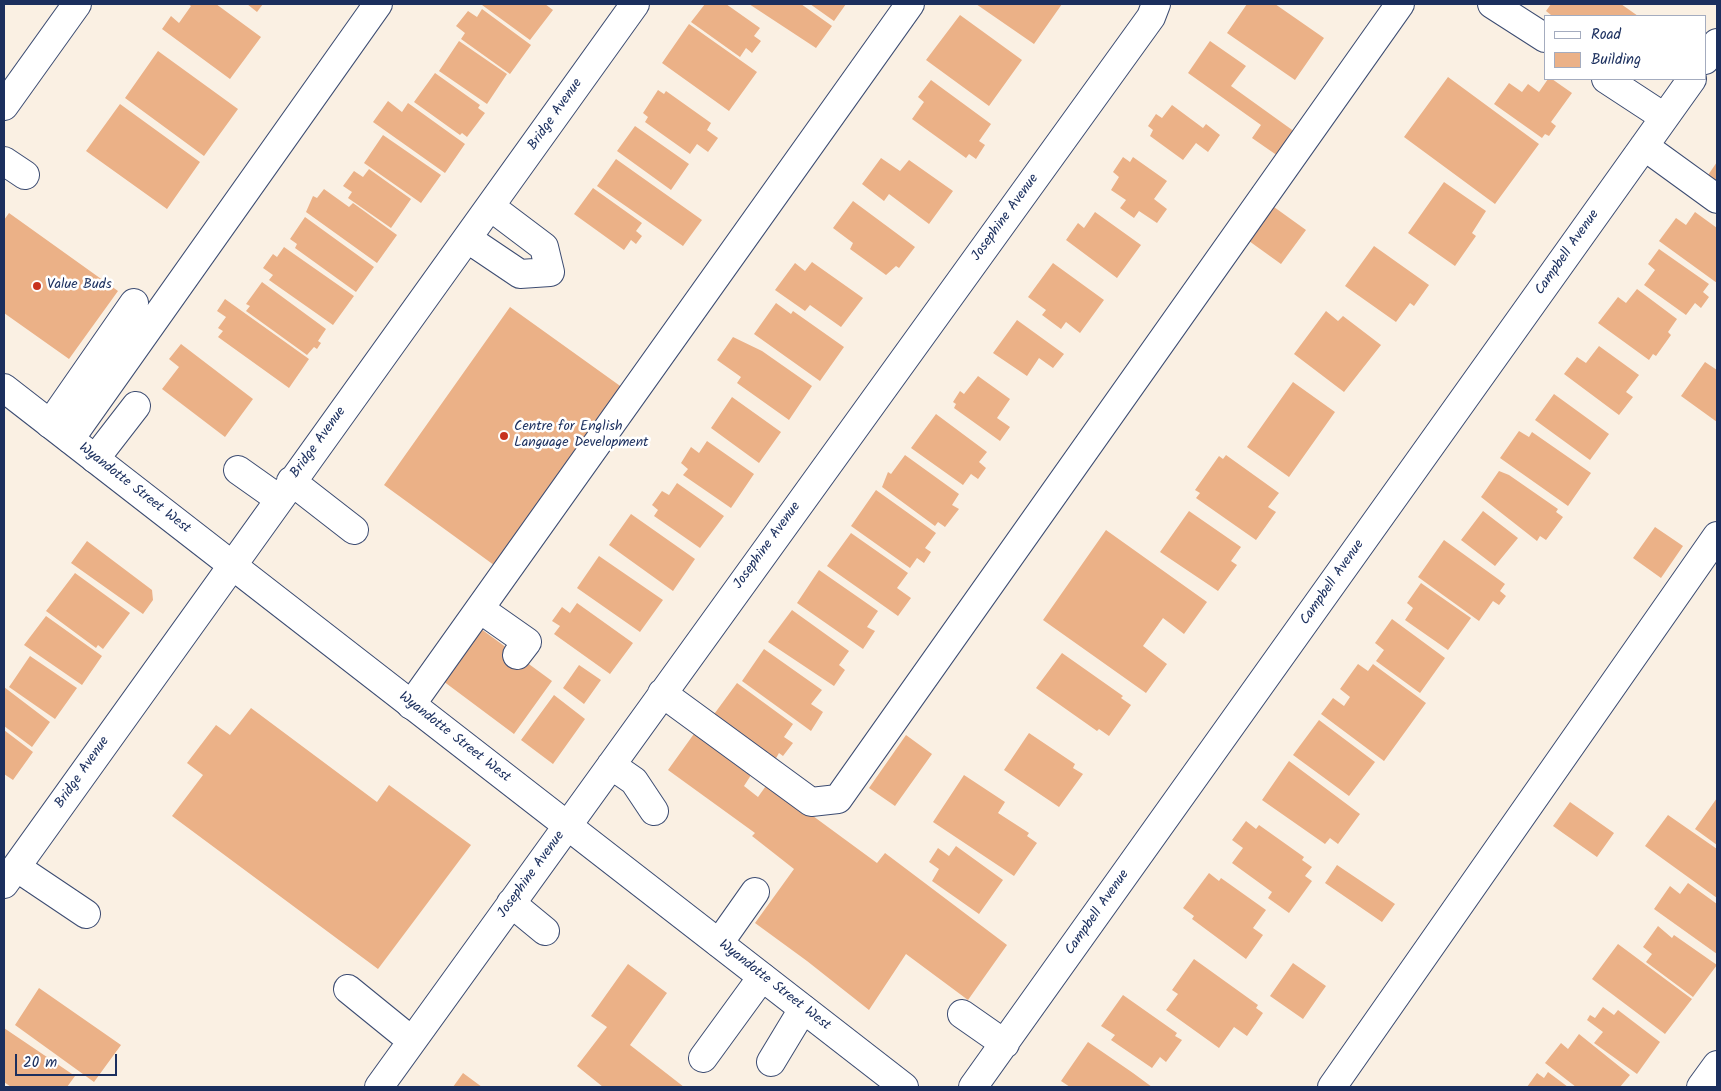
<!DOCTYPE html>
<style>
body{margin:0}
#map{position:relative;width:1721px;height:1091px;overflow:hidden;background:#faf0e3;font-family:Kalam,sans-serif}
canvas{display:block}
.frame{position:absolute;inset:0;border:5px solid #1b2f5e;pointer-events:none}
.legend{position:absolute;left:1544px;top:15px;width:162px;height:65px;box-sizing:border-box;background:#fff;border:1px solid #a4acbf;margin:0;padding:6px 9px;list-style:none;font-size:15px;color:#1b2f5e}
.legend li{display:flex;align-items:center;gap:10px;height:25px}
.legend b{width:25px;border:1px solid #a4acbf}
.scale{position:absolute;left:15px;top:1054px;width:102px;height:22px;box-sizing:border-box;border:2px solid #1b2f5e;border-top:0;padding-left:6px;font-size:15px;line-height:18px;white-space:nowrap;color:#1b2f5e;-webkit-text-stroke:4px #fff;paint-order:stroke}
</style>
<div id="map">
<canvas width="1721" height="1091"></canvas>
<div class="frame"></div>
<ul class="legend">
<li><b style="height:6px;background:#fff"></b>Road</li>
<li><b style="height:14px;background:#ebb187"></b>Building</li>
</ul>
<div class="scale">20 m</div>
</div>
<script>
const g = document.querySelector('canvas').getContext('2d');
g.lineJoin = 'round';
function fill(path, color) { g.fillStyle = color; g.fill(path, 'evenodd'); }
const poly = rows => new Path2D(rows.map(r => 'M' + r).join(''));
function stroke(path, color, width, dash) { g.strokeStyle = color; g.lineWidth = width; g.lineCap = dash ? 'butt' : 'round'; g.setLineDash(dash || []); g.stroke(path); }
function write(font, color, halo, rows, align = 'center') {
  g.font = font + ' Kalam,sans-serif'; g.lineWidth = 5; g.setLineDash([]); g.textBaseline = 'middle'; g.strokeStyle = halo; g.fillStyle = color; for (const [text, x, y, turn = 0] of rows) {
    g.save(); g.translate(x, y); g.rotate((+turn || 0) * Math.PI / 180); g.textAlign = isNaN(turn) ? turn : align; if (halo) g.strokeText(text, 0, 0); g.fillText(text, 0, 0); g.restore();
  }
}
const building = poly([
 [188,4,216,4,261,37,230,79,162,29,171,16,179,23,191,6],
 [247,4,263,4,257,12],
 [483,4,545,4,553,10,530,40,482,5],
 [705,4,726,4,760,28,754,36,761,41,752,53,746,48,740,57,691,22],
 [749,4,801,4,832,26,816,48],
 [810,4,846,4,834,21],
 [976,4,1062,4,1034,44],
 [1247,4,1275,4,1324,38,1295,80,1227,33],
 [1551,4,1621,4,1638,16,1550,16,1551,15,1546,11],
 [482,9,531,45,510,74,461,39,465,33,456,26,468,11,477,17],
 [960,15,1022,60,989,106,926,60],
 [689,24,757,72,729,111,662,63],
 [459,41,507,74,487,104,439,71],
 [1210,41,1246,66,1231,86,1295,132,1278,156,1252,138,1261,125,1188,73],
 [158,51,238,109,204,156,125,98],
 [435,73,480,105,478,108,485,113,467,137,462,133,460,135,414,102],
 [1448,77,1539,144,1495,204,1404,137],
 [1548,79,1552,79,1572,93,1551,122,1556,126,1549,136,1545,134,1542,138,1494,104,1509,83,1522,92,1528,84,1539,92],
 [931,80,991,124,979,141,985,145,976,159,969,154,966,158,912,119,924,102,918,97],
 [658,90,664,94,666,91,711,123,707,130,718,138,708,152,697,144,690,154,645,122,648,117,643,113],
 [388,101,402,112,408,103,465,144,445,173,373,122],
 [120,104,200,162,167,209,86,151],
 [1172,105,1203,128,1206,124,1220,135,1208,152,1196,143,1183,160,1150,136,1153,130,1148,126,1156,114,1162,118],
 [635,126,689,164,671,190,617,151],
 [383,135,441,175,421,203,364,163],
 [1123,157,1130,162,1133,157,1167,181,1154,199,1167,209,1157,223,1139,211,1134,218,1120,208,1126,200,1111,190,1119,177,1113,172],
 [881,158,900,171,909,160,953,191,929,224,889,194,884,201,862,184],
 [616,159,702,220,683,246,597,186],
 [1717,162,1717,186,1706,178],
 [369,169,411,199,391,228,348,198,352,192,343,186,354,171,363,177],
 [1444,182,1486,211,1472,233,1476,236,1455,266,1408,233],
 [593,188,642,223,636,231,642,236,636,244,631,240,624,250,574,214],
 [324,189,349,207,353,203,397,235,377,263,306,212,313,196,317,198],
 [853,201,915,247,899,268,896,266,886,275,850,249,853,243,833,228],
 [1274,207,1306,230,1281,264,1249,241],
 [1095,212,1141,245,1117,278,1066,240,1078,223,1084,228],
 [1695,212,1717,228,1717,283,1659,241,1676,218,1686,225],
 [9,213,118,291,69,359,4,313,4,220],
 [305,217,374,267,356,292,295,248,297,244,290,239],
 [1374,246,1429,285,1414,306,1410,303,1396,322,1345,286],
 [284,247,354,296,333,325,269,280,273,275,263,268,273,254,277,257],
 [1659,249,1709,284,1703,292,1709,297,1701,308,1695,303,1686,315,1644,285,1655,270,1648,264],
 [812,262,863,298,841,327,810,305,805,311,775,290,795,263,805,271],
 [1053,263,1104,300,1080,333,1066,322,1061,329,1042,315,1046,310,1028,297],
 [262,282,326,329,318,341,321,343,317,349,314,347,307,355,246,311,250,306,246,304],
 [1637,289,1677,319,1668,332,1671,335,1656,356,1653,354,1649,360,1598,323,1618,297,1626,303],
 [225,299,309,359,289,388,218,337,223,331,218,328,226,317,217,311],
 [776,303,791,314,793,311,844,347,820,381,754,334],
 [510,307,623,388,498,568,384,485],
 [1326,311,1338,321,1343,316,1381,345,1344,392,1294,354],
 [1017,320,1064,354,1053,368,1039,358,1027,376,993,353],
 [733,337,762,351,812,386,789,420,737,383,741,377,717,360],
 [181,344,253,399,225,437,162,389,179,367,169,359],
 [1599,346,1639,375,1626,392,1633,397,1619,415,1564,374,1577,357,1586,363],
 [1705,362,1717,370,1717,422,1681,396],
 [978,376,1010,399,997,418,1010,427,1000,441,954,408,956,404,953,402,960,391,964,394],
 [1293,382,1335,412,1289,477,1247,447],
 [1554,394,1609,434,1590,460,1535,420],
 [732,397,781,432,759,463,711,428],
 [936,414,987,452,979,462,986,468,978,479,971,474,963,485,911,448],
 [1519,431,1529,437,1532,432,1591,473,1568,506,1500,458],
 [707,441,754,474,731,508,683,475,688,469,681,463,691,447,699,453],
 [905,455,959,494,952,505,959,509,945,527,938,522,935,526,882,487,888,472,891,474],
 [1226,455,1279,493,1268,507,1276,512,1256,540,1196,498,1200,493,1195,490,1219,456,1223,459],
 [1499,471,1509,475,1558,509,1556,512,1563,517,1546,540,1540,536,1537,541,1481,497],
 [677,483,724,516,700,548,654,516,658,510,652,505,662,491,669,495],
 [876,490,936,533,925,548,931,552,924,563,917,558,910,568,851,526],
 [1189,511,1241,547,1231,561,1237,565,1218,591,1160,552],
 [1483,511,1518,538,1495,566,1461,540],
 [631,514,695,559,673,591,609,545],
 [1655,527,1683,546,1661,578,1633,558],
 [1106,530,1207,602,1184,634,1163,618,1143,646,1167,664,1146,693,1043,620],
 [851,533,908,573,897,588,911,598,898,616,827,566],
 [1444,540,1505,584,1500,591,1506,596,1499,605,1493,601,1479,621,1418,577],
 [87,541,152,590,153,600,143,614,71,563],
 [599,556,663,600,640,632,577,588],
 [819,570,878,611,867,627,875,631,863,649,797,603],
 [75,573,130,613,103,649,98,645,96,648,46,611],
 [1421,583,1471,618,1448,650,1405,620,1413,608,1407,603],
 [577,603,633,643,610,674,554,634,560,626,552,621,562,607,570,613],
 [792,610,849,651,839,665,845,670,834,686,768,642],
 [46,616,102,656,82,685,24,645],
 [1392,619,1445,658,1420,693,1376,661,1384,650,1375,643],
 [477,626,552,681,514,734,439,678],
 [764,649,822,690,811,704,823,712,811,731,742,681],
 [1062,653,1123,696,1121,698,1131,705,1109,736,1099,729,1097,731,1036,688],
 [30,656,77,688,55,719,9,687],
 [1358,664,1368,671,1373,664,1426,703,1384,761,1321,714,1333,698,1344,706,1350,697,1340,689],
 [579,665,601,680,584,704,563,688],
 [737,683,793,724,784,737,793,743,783,756,779,753,775,760,712,717],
 [4,687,50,722,32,747,4,726],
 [554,695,585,719,553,764,521,740],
 [251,708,377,802,389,785,471,845,378,969,172,816,203,775,187,763,216,725,230,735],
 [1319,720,1375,762,1349,796,1293,755],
 [4,730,33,752,13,780,4,774],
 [696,731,753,772,744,786,758,797,768,783,877,863,885,853,1007,945,968,1000,906,954,869,1010,807,961,755,923,794,869,752,836,755,833,668,770],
 [1029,733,1075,764,1073,768,1083,774,1059,807,1004,770],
 [906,735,932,754,895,806,869,788],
 [1289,761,1360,814,1338,844,1330,838,1325,844,1262,800],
 [964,775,1005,802,998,813,1029,833,1027,836,1037,843,1014,876,933,822],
 [1717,798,1717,845,1695,829],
 [1570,802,1614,833,1597,857,1553,826],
 [1668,815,1717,849,1717,898,1645,846],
 [1246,821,1256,829,1259,825,1304,857,1302,860,1312,867,1305,876,1312,881,1289,913,1268,898,1272,892,1232,863,1243,848,1232,840],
 [956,846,1003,880,979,914,932,881,939,869,929,862,938,848,949,856],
 [1337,865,1395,904,1382,922,1325,883],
 [1209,873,1219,881,1221,878,1266,910,1253,928,1263,935,1246,959,1192,919,1194,916,1183,908],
 [1688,883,1717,904,1717,954,1654,909,1670,886,1680,894],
 [1658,926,1672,938,1674,935,1717,965,1693,997,1646,962,1652,954,1643,947],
 [1618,944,1692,999,1665,1034,1592,979],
 [1194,959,1258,1005,1256,1008,1263,1013,1247,1036,1234,1027,1219,1048,1166,1010,1178,994,1172,990],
 [1293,963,1326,986,1303,1019,1270,996],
 [628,964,667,993,630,1045,684,1087,603,1087,577,1066,607,1027,591,1016],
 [39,988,121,1045,94,1082,15,1025],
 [1123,995,1177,1033,1175,1036,1182,1040,1166,1062,1160,1057,1152,1068,1111,1040,1115,1035,1101,1026],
 [1603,1007,1614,1015,1618,1010,1660,1042,1637,1074,1594,1043,1603,1032,1587,1020,1590,1015,1595,1018],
 [4,1028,75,1076,67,1087,11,1087,4,1082],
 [1579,1034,1630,1075,1620,1087,1576,1087,1545,1063,1561,1043,1568,1049],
 [1088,1042,1133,1073,1152,1087,1070,1087,1061,1081],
 [1548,1072,1568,1087,1527,1087,1537,1073,1544,1078],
 [463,1073,482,1087,453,1087]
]);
const minor = poly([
 [1492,4,1545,38],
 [1705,60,1717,43],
 [1606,79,1664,117],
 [4,106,77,4],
 [1644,146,1717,199],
 [4,161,25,175],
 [468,239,520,274,550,272,544,247,491,207],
 [50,424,134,303],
 [70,439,378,4],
 [95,459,136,406],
 [238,470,279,499],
 [291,481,354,530],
 [480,609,527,642,517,655],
 [662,693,811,802,838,799,1400,4],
 [411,705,910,4],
 [611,765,634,781,654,811],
 [16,867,86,914],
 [4,884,635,4],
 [511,903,545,931],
 [719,943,755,892],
 [348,989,412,1041],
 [962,1014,1005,1044],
 [703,1058,762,977],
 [771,1062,803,1009],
 [379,1087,1151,17,1156,4],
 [973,1087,1692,79],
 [1332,1087,1717,536],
 [1701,1087,1717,1065]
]);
const major = poly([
 [4,388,904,1087]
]);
const markers = [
 [37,286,5,"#c8321e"],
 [504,436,5,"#c8321e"]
];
const streetNames = [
 ["Bridge Avenue",556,115,-55],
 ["Josephine Avenue",1006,218,-54],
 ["Campbell Avenue",1568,253,-55],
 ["Bridge Avenue",319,443,-54],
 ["Wyandotte Street West",134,489,38],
 ["Josephine Avenue",768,546,-54],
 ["Campbell Avenue",1333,583,-55],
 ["Wyandotte Street West",454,738,38],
 ["Bridge Avenue",83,773,-55],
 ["Josephine Avenue",532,875,-54],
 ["Campbell Avenue",1098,913,-55],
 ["Wyandotte Street West",774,986,38]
];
const poiNames = [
 ["Value Buds",47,286],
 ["Centre for English",514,428],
 ["Language Development",514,444]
];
fill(building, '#ebb187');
stroke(minor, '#3c4c72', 30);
stroke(major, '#3c4c72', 30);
stroke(minor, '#fff', 28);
stroke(major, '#fff', 28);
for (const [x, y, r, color] of markers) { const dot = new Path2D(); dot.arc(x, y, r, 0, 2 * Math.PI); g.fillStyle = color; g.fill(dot); stroke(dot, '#fff', 2); }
write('14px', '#1b2f5e', '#fff', streetNames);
write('14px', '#1b2f5e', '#fff', poiNames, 'left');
</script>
